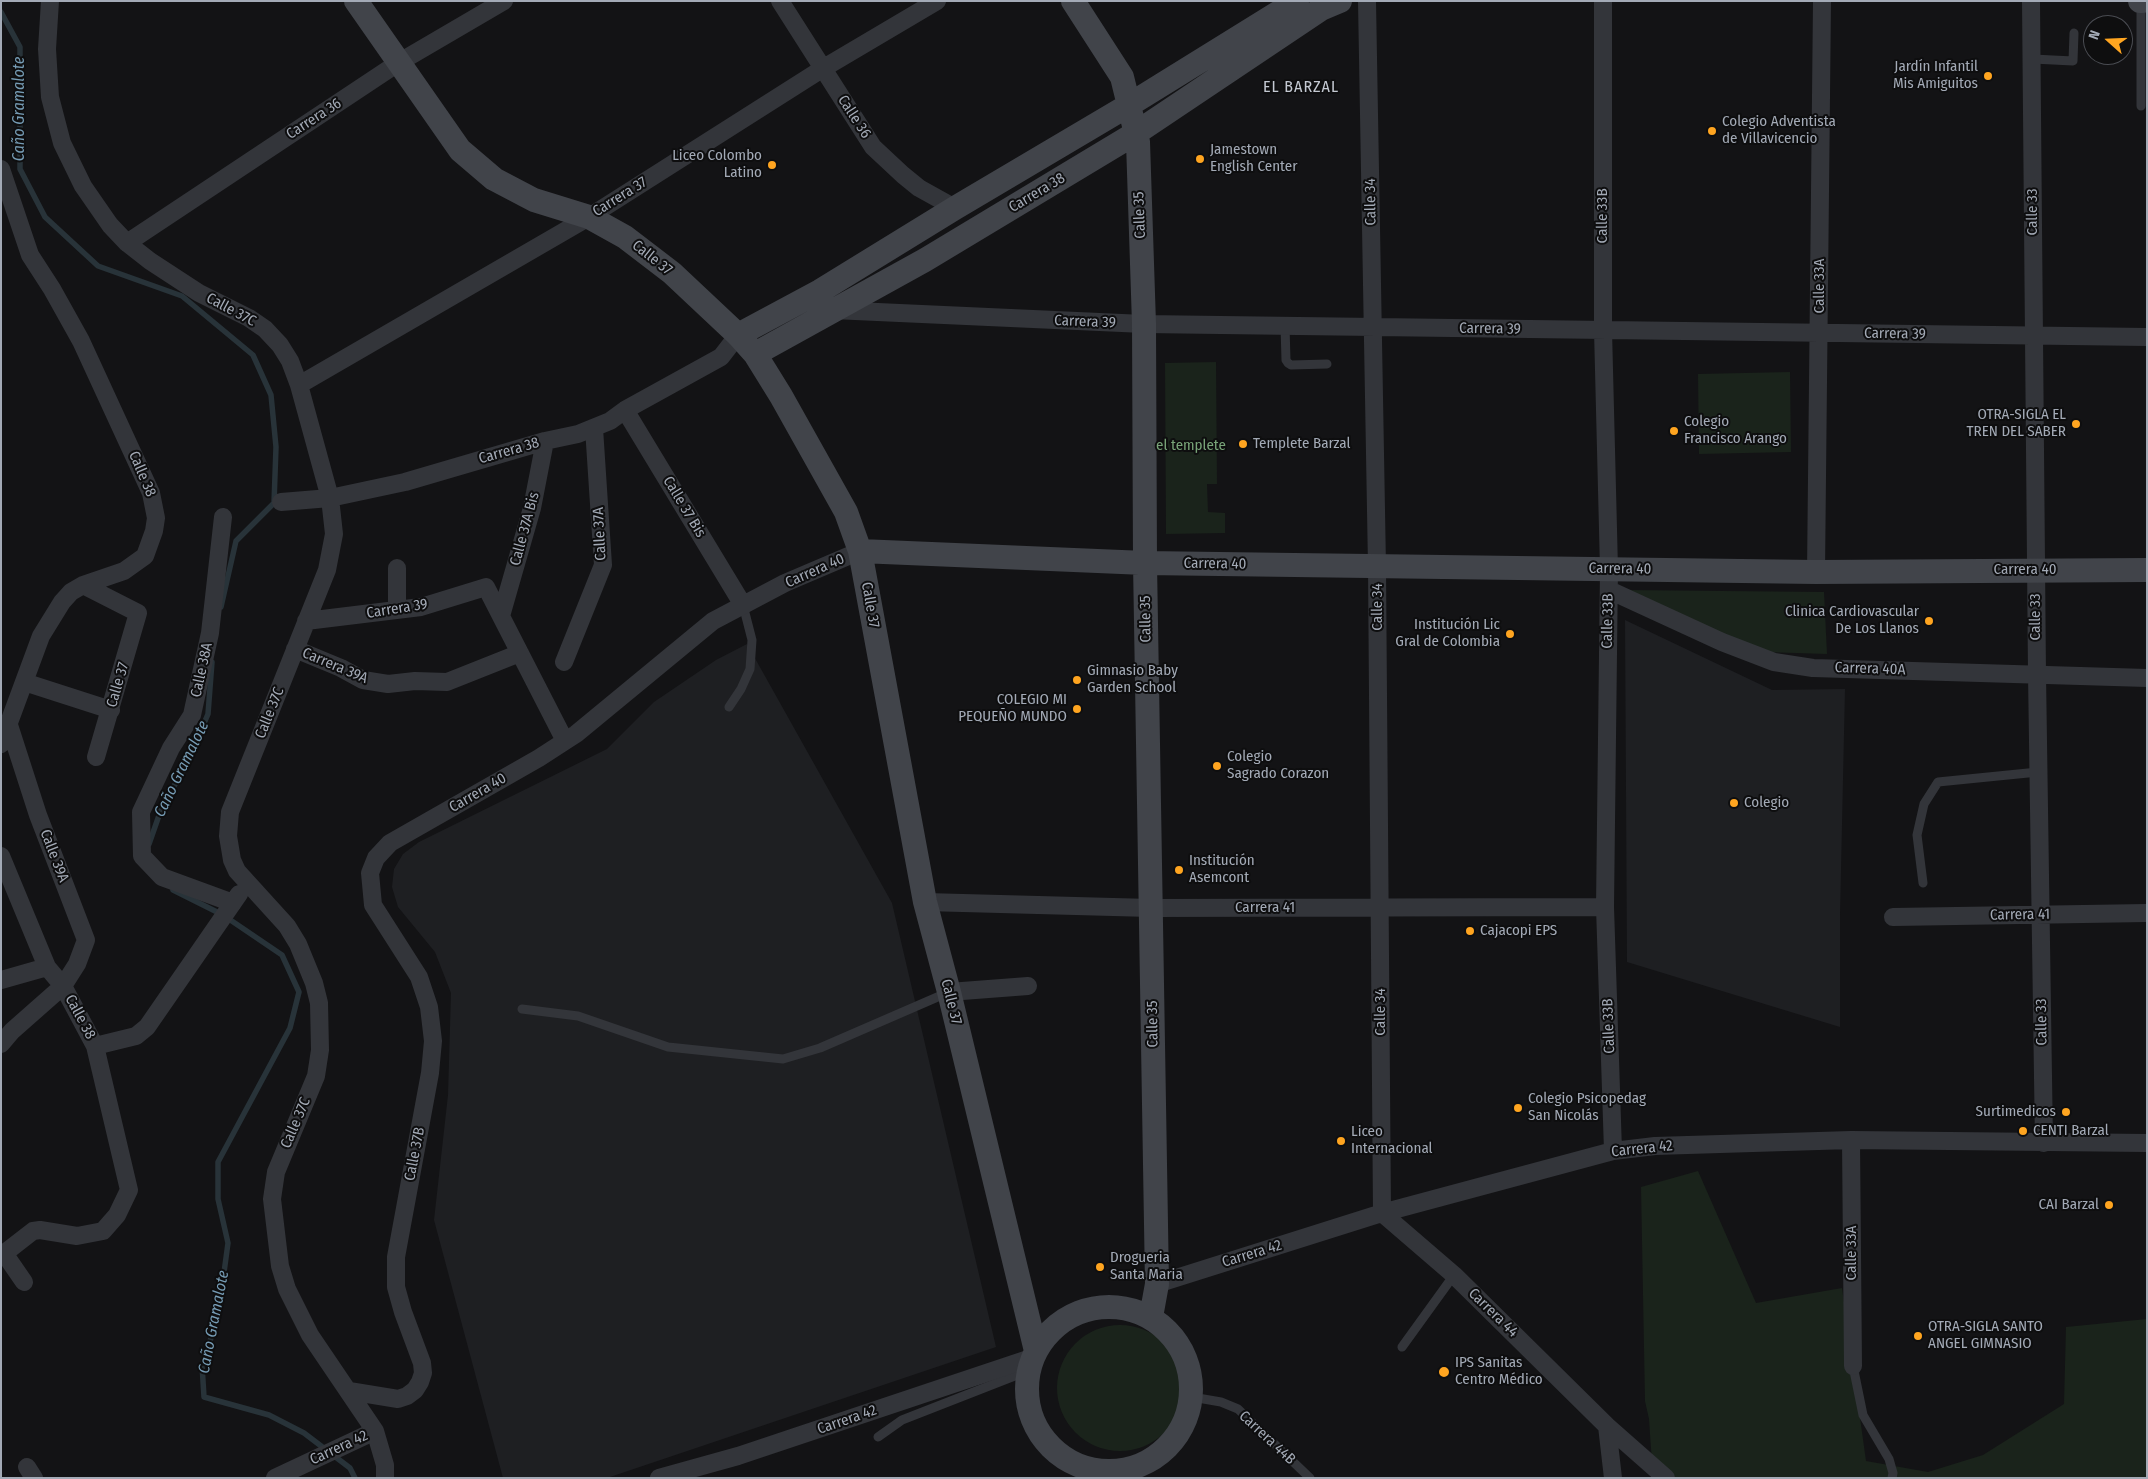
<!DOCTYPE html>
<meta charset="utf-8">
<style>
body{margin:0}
#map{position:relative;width:2148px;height:1479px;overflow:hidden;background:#131315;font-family:"Fira Sans Condensed",sans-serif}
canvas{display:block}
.frame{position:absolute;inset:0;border:2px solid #a3aab6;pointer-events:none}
.north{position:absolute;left:2083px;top:15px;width:50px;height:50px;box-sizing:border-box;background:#0e0e0f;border:1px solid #4a4c52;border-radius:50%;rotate:290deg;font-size:14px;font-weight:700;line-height:20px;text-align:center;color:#a3aab6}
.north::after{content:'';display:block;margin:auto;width:18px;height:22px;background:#ffa520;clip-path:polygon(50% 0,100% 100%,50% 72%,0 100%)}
</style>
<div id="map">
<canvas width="2148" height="1479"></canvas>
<div class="frame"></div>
<div class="north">N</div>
</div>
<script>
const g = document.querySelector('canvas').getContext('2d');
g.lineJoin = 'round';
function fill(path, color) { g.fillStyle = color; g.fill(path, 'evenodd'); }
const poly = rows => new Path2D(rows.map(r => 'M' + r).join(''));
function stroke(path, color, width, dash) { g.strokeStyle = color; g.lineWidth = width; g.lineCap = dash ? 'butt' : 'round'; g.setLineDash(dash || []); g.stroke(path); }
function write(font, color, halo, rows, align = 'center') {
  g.font = font + ' "Fira Sans Condensed",sans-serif'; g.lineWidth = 4; g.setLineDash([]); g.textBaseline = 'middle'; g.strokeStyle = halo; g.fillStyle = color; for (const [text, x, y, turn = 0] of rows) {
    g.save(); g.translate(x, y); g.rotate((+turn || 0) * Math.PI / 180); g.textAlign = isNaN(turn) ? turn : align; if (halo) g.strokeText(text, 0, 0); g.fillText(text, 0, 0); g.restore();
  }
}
const built = poly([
 [1625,620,1772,690,1845,689,1840,915,1840,1027,1627,962],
 [747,644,892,903,996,1347,607,1478,503,1478,434,1220,448,1095,451,993,435,952,398,907,392,887,394,869,403,854,419,842,607,749,654,702,716,660]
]);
const green = poly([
 [1216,362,1217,484,1207,484,1208,512,1225,513,1225,533,1166,534,1165,363],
 [1790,372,1791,452,1699,454,1698,374],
 [1623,590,1824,592,1827,654,1764,652],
 [1698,1171,1756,1303,1842,1288,1866,1461,1928,1472,1983,1455,2064,1404,2066,1327,2147,1319,2147,1478,1653,1478,1649,1419,1645,1401,1641,1187],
 '1057 1388a63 63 0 1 1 126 0a63 63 0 1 1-126 0Z'
]);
const stream = poly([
 [1,12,20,47,20,169,45,217,98,266,182,296,253,355,271,395,276,447,274,503,236,541,221,607],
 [149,844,163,804,185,768,208,714,212,662],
 [173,890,223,915,282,955,299,992,290,1028,218,1162,218,1199,228,1243,218,1317,202,1365,204,1397,269,1415,304,1433,350,1468,355,1478]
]);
const lane = poly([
 [2033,59,2073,61,2074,33],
 [2141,106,2141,2],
 [1285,326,1286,360,1288,363,1291,365,1327,364],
 [729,707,741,689,750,669,752,640,743,605],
 [1923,883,1917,835,1924,804,1938,782,2038,772],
 [522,1009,578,1016,668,1047,783,1059,820,1048,949,992],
 [1402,1347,1454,1275],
 [1853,1366,1863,1415,1889,1459,1893,1473,1892,1478],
 [1192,1397,1221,1402,1238,1409,1310,1478],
 [878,1437,902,1420,1030,1370]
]);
const street = poly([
 [50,1,47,49,50,97,62,143,83,186,110,225,127,243,150,261,199,293,249,318,265,329,280,345,290,361,299,385,330,498,334,534,327,570,230,812,228,836,232,860,237,871,287,926,298,944,314,983,319,1003,320,1050,316,1076,276,1172,272,1199,280,1266,287,1289,310,1335,375,1431,385,1465,385,1478],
 [780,1,873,147,903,175,919,188,955,208],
 [1367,1,1377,566,1382,1213,1454,1275,1607,1426,1666,1478],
 [1603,1,1603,330,1609,569,1605,907,1613,1151],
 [2031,1,2037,674,2044,1143],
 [1,169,30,255,52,289,81,341,151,493,156,518,154,531,145,556,124,571,83,585,71,592,62,602,41,636,1,744],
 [127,243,398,63,504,1],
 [833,310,1144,324,2147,337],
 [299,385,589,217,822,69,937,1],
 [625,410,743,605],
 [281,502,330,498,405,482,545,441,578,434,610,421,625,410,721,357,738,335],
 [223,517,210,633,192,715,171,748,141,812,142,856,162,877,233,903],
 [1816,572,1822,1],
 [83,585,138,613,96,757],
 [1609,590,1722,642,1774,662,1813,668,2147,678],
 [397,610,397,568],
 [501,616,532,508,545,441],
 [306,621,421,607,486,587,565,741],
 [295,649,341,668,363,680,388,684,415,681,447,682,520,653],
 [564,662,603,565,594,428],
 [24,682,111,710],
 [1,856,47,967,63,986,95,1046,129,1190,117,1215,103,1231,77,1236,40,1230,33,1231,1,1256],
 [925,902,1151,908,1605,907],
 [1893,917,2147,913],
 [1,980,47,967],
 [949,992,1028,986],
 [1,1044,12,1031,63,986,77,964,86,940,38,815,8,722],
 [95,1046,136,1036,147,1027,239,894],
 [1851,1140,1853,1366],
 [4,1253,24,1282],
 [1157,1284,1382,1213,1613,1151,1655,1146,1851,1140,2147,1143],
 [349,1391,398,1399,407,1396,415,1390,420,1382,423,1373,422,1363,403,1312,396,1287,396,1257,430,1073,433,1041,429,1007,419,977,373,905,370,873,376,858,390,843,539,758,576,734,713,621,785,583,860,551],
 [1607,1426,1613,1478],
 [27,1467,34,1478],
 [1124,1470,1127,1478],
 [275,1478,375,1431],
 [659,1478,738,1456,1034,1357]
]);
const secondary = poly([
 [356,1,460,150,494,179,534,200,589,217,625,237,672,273,738,335,755,354,781,396,846,512,860,551,925,902,949,992,1036,1351],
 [1073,1,1122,77,1138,142,1144,324,1145,563,1157,1284,1151,1317],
 [2140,1,2142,1],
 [738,335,820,291,955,208,1129,105,1297,1],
 [755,354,925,260,1136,133,1321,9,1340,1],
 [860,551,1145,563,1816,572,2147,570],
 '1027 1389a82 82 0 1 1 164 0a82 82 0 1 1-164 0Z'
]);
const markers = [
 [1988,76,5,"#ffa520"],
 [1712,131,5,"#ffa520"],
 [1200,159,5,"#ffa520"],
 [772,165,5,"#ffa520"],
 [2076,424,5,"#ffa520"],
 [1674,431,5,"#ffa520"],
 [1243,444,5,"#ffa520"],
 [1929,621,5,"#ffa520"],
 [1510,634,5,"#ffa520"],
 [1077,680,5,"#ffa520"],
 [1077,709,5,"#ffa520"],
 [1217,766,5,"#ffa520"],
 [1734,803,5,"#ffa520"],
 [1179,870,5,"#ffa520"],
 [1470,931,5,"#ffa520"],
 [1518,1108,5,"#ffa520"],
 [2066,1112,5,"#ffa520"],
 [2023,1131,5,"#ffa520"],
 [1341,1141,5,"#ffa520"],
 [2109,1205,5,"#ffa520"],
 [1100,1267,5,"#ffa520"],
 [1918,1336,5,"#ffa520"],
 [1444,1372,6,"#ffa520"]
];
const poiNames = [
 ["Jardín Infantil",1978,67,"right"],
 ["Mis Amiguitos",1978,84,"right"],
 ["Colegio Adventista",1722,122],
 ["de Villavicencio",1722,139],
 ["Jamestown",1210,150],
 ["English Center",1210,167],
 ["Liceo Colombo",762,156,"right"],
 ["Latino",762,173,"right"],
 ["OTRA-SIGLA EL",2066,415,"right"],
 ["TREN DEL SABER",2066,432,"right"],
 ["Colegio",1684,422],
 ["Francisco Arango",1684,439],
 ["Templete Barzal",1253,444],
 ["Clinica Cardiovascular",1919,612,"right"],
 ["De Los Llanos",1919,629,"right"],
 ["Institución Lic",1500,625,"right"],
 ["Gral de Colombia",1500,642,"right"],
 ["Gimnasio Baby",1087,671],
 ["Garden School",1087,688],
 ["COLEGIO MI",1067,700,"right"],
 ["PEQUEÑO MUNDO",1067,717,"right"],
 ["Colegio",1227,757],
 ["Sagrado Corazon",1227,774],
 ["Colegio",1744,803],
 ["Institución",1189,861],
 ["Asemcont",1189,878],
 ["Cajacopi EPS",1480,931],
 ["Colegio Psicopedag",1528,1099],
 ["San Nicolás",1528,1116],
 ["Surtimedicos",2056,1112,"right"],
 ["CENTI Barzal",2033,1131],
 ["Liceo",1351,1132],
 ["Internacional",1351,1149],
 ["CAI Barzal",2099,1205,"right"],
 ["Drogueria",1110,1258],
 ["Santa Maria",1110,1275],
 ["OTRA-SIGLA SANTO",1928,1327],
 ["ANGEL GIMNASIO",1928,1344],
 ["IPS Sanitas",1455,1363],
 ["Centro Médico",1455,1380]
];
const streetNames = [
 ["Calle 36",854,117,57],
 ["Carrera 36",314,119,-33],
 ["Carrera 38",1037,193,-31],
 ["Carrera 37",620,197,-32],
 ["Calle 34",1371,202,-91],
 ["Calle 33",2033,212,-90],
 ["Calle 35",1140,215,-92],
 ["Calle 33B",1603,216,-90],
 ["Calle 37",652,258,38],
 ["Calle 33A",1820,286,-90],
 ["Calle 37C",231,310,28],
 ["Carrera 39",1085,322,2],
 ["Carrera 39",1490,329,1],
 ["Carrera 39",1895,334,1],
 ["Carrera 38",509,451,-16],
 ["Calle 38",142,474,67],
 ["Calle 37 Bis",684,507,59],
 ["Calle 37A Bis",525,529,-75],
 ["Calle 37A",600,534,-93],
 ["Carrera 40",1215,564,1],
 ["Carrera 40",1620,569,1],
 ["Carrera 40",2025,570],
 ["Carrera 40",815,571,-24],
 ["Calle 37",870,605,80],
 ["Calle 34",1378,607,-90],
 ["Carrera 39",397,609,-9],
 ["Calle 33",2036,617,-90],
 ["Calle 35",1146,619,-91],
 ["Calle 33B",1608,621,-89],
 ["Carrera 39A",335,666,23],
 ["Carrera 40A",1870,669,2],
 ["Calle 38A",202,670,-78],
 ["Calle 37",118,685,-74],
 ["Calle 37C",270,713,-68],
 ["Carrera 40",478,793,-30],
 ["Calle 39A",54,856,69],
 ["Carrera 41",1265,908],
 ["Carrera 41",2020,915,-1],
 ["Calle 37",951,1002,76],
 ["Calle 34",1381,1012,-90],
 ["Calle 38",80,1017,62],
 ["Calle 33",2042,1022,-91],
 ["Calle 35",1153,1024,-91],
 ["Calle 33B",1609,1026,-92],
 ["Calle 37C",296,1123,-67],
 ["Carrera 42",1642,1149,-6],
 ["Calle 37B",415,1154,-79],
 ["Calle 33A",1852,1253,-90],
 ["Carrera 42",1252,1254,-17],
 ["Carrera 44",1493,1313,44],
 ["Carrera 42",847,1420,-19],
 ["Carrera 44B",1267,1438,43],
 ["Carrera 42",339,1448,-25]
];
const parkNames = [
 ["el templete",1191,446]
];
const neighbourhoodNames = [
 ["EL BARZAL",1301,88]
];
const waterNames = [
 ["Caño Gramalote",20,109,-90],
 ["Caño Gramalote",182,769,-64],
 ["Caño Gramalote",214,1322,-79]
];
fill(built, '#1e1f22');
fill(green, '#1a231b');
stroke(stream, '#283339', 5.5);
stroke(lane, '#33353a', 9);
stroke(street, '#33353a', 18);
stroke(secondary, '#41444a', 24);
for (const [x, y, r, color] of markers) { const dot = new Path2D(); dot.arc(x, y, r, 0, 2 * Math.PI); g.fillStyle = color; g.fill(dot); stroke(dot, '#0e0e0f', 2); }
write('15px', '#a3aab6', '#0e0e0f', poiNames, 'left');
write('15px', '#a3aab6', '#0e0e0f', streetNames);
write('15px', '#78a378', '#0e0e0f', parkNames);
g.letterSpacing = '1px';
write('16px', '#c4c9d2', '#0e0e0f', neighbourhoodNames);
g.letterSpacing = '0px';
write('italic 16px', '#769cb5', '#0e0e0f', waterNames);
</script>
